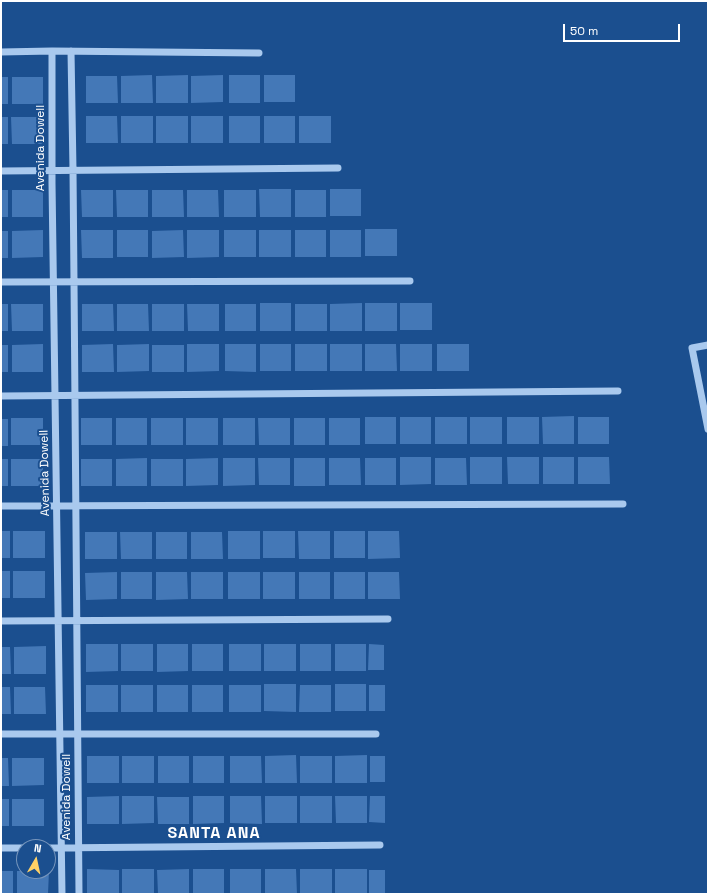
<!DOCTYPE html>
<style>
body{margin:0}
#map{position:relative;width:709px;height:895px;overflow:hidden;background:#1b4f8f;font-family:"Space Grotesk",sans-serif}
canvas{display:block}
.frame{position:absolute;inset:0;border:2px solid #fff;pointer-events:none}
.north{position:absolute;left:16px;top:839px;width:40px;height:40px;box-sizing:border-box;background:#1b4f8f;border:1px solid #7695bc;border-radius:50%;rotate:9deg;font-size:11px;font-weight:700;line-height:16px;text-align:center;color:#fff}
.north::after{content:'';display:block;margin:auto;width:14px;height:18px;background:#ffd166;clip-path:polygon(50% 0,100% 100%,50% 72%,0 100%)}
.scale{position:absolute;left:563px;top:24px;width:117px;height:18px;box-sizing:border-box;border:2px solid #fff;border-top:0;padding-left:5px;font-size:12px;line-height:14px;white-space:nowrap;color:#fff;-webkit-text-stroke:3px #1b4f8f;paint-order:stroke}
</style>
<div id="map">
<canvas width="709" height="895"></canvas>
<div class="frame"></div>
<div class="north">N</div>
<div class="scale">50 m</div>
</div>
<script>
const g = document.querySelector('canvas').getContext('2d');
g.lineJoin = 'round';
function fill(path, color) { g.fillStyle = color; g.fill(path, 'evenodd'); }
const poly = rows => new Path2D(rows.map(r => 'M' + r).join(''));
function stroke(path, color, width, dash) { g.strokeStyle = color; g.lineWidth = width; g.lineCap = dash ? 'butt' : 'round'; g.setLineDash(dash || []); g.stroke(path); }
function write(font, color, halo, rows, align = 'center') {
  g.font = font + ' "Space Grotesk",sans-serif'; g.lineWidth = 4; g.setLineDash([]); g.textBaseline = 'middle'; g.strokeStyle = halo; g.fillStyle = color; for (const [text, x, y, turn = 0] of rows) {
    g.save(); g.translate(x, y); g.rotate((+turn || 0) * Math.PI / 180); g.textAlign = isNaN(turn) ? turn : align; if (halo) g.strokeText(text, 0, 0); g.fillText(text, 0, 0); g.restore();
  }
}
const building = poly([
 [152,75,153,103,121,103,121,76],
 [188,75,188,103,156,103,156,76],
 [223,75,223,102,191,103,191,76],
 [229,75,260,75,260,103,229,103],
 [264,75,295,75,295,102,264,102],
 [86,76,117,76,118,103,86,103],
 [1,77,8,77,8,104,1,104],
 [12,77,43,77,43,104,12,104],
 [86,116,117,116,118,143,86,143],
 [121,116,153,116,153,143,121,143],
 [156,116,188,116,188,143,156,143],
 [191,116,223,116,223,143,191,143],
 [229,116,260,116,260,143,229,143],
 [264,116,295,116,295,143,264,143],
 [299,116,331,116,331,143,299,143],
 [1,117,8,117,8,144,1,144],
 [11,117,43,117,43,144,12,144],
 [259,189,291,189,291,217,260,217],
 [330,189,361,189,361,216,330,216],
 [1,190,8,190,8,217,1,217],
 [12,190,43,190,43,217,12,217],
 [81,190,113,190,113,217,82,217],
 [116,190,148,190,148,217,117,217],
 [152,190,183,190,184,217,152,217],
 [187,190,218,190,219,217,187,217],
 [224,190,256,190,256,217,224,217],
 [295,190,326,190,326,217,295,217],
 [365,229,397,229,397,256,365,256],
 [43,230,43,257,12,258,12,231],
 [81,230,113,230,113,258,82,258],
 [117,230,148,230,148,257,117,257],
 [183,230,184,257,152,258,152,231],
 [187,230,219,230,219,257,187,258],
 [224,230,256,230,256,257,224,257],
 [259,230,291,230,291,257,259,257],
 [295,230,326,230,326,257,295,257],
 [330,230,361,230,361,257,330,257],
 [1,231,8,231,8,258,1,258],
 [260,303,291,303,291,331,260,331],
 [362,303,362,331,330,331,330,304],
 [365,303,397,303,397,331,365,331],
 [400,303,432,303,432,330,400,330],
 [1,304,8,304,8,331,1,331],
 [11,304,43,304,43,331,12,331],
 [82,304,113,304,114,331,82,331],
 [117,304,148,304,149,331,117,331],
 [152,304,184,304,184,331,152,331],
 [187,304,219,304,219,331,188,331],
 [225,304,256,304,256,331,225,331],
 [295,304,327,304,327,331,295,331],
 [43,344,43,372,12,372,12,345],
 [113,344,114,372,82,372,82,345],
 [149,344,149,371,117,372,117,345],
 [187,344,219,344,219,371,187,372],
 [225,344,256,344,256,372,225,371],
 [260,344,291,344,291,371,260,371],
 [295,344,327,344,327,371,295,371],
 [330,344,362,344,362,371,330,371],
 [365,344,396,344,397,371,365,371],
 [400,344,432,344,432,371,400,371],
 [437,344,469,344,469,371,437,371],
 [1,345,8,345,8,372,1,372],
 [152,345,184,345,184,372,152,372],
 [574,416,574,444,543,444,542,417],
 [365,417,396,417,396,444,365,444],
 [400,417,431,417,431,444,400,444],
 [435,417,467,417,467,444,435,444],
 [470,417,502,417,502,444,470,444],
 [507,417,539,417,539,444,507,444],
 [578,417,609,417,609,444,578,444],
 [11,418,43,418,43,445,11,445],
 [81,418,112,418,112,445,81,445],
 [116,418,147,418,147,445,116,445],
 [151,418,183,418,183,445,151,445],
 [186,418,218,418,218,445,186,445],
 [223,418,255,418,255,445,223,445],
 [258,418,290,418,290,445,259,445],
 [294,418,325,418,325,445,294,445],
 [329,418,360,418,360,445,329,445],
 [1,419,8,419,8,446,1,446],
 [400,457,431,457,431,484,400,485],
 [470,457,502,457,502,484,470,484],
 [507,457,539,457,539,484,508,484],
 [543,457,574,457,574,484,543,484],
 [578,457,609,457,610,484,578,484],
 [147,458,147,486,116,486,116,459],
 [218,458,218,485,186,486,186,459],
 [223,458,255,458,255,485,223,486],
 [258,458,290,458,290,485,259,485],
 [294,458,325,458,325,486,294,486],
 [329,458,360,458,361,485,329,485],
 [365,458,396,458,396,485,365,485],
 [435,458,466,458,467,485,435,485],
 [1,459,8,459,8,486,1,486],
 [11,459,43,459,43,486,11,486],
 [81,459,112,459,112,486,81,486],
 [151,459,183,459,183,486,151,486],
 [1,531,10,531,10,558,1,558],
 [13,531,45,531,45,558,13,558],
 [228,531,260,531,260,559,228,559],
 [263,531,295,531,295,558,263,558],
 [298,531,330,531,330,559,299,559],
 [334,531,365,531,365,558,334,558],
 [368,531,399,531,400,558,368,559],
 [85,532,117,532,117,559,85,559],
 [120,532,152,532,152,559,121,559],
 [156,532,187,532,187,559,156,559],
 [191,532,222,532,223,559,191,559],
 [1,571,10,571,10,598,1,598],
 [13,571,45,571,45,598,13,598],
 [117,572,117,599,86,600,85,573],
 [121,572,152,572,152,599,121,599],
 [156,572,187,572,188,599,156,600],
 [191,572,223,572,223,599,191,599],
 [228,572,260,572,260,599,228,599],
 [263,572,295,572,295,599,263,599],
 [299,572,330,572,330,599,299,599],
 [334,572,365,572,365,599,334,599],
 [368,572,399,572,400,599,368,599],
 [86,644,118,644,118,671,86,672],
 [121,644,153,644,153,671,121,671],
 [157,644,188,644,188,671,157,672],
 [192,644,223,644,223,671,192,671],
 [229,644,261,644,261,671,229,671],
 [264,644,296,644,296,671,264,671],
 [300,644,331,644,331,671,300,671],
 [335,644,366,644,366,671,335,671],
 [369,644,384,645,384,670,368,670],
 [46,646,46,674,14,674,14,647],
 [1,647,10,647,11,674,1,674],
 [264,684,296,684,296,712,264,711],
 [335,684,366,684,366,711,335,711],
 [86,685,118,685,118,712,86,712],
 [121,685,153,685,153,712,121,712],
 [157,685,188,685,188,712,157,712],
 [192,685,223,685,223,712,192,712],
 [229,685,261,685,261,712,229,712],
 [300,685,331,685,331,712,299,712],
 [369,685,385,685,385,711,369,711],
 [1,687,10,687,11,714,1,714],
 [14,687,45,687,46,714,14,714],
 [296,755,297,783,265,783,265,756],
 [367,755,367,783,335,783,335,756],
 [87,756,119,756,119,783,87,783],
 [122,756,154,756,154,783,122,783],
 [158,756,189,756,189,783,158,783],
 [193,756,224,756,224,783,193,783],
 [230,756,261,756,262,783,230,783],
 [300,756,332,756,332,783,300,783],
 [370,756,385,756,385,782,370,782],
 [1,758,8,758,9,786,1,786],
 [12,758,44,758,44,785,12,786],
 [119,796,119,824,87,824,87,797],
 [122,796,154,796,154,823,122,824],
 [193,796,224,796,224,823,193,824],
 [230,796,261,796,262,824,230,823],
 [265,796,297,796,297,823,265,823],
 [300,796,332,796,332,823,300,823],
 [335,796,367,796,367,823,336,823],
 [370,796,385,796,385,823,369,822],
 [157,797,189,797,189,824,158,824],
 [1,799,9,799,9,826,1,826],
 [12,799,44,799,44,826,12,826],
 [87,869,119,870,119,894,87,894],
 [122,869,154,869,154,894,122,894],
 [189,869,189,894,158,894,157,870],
 [193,869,224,869,224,894,193,894],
 [230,869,261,869,261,894,230,894],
 [265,869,296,869,297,894,265,894],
 [300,869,332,869,332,894,300,894],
 [335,869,367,869,367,894,335,894],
 [369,870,385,870,385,894,369,894],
 [1,871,13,871,13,894,1,894],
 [17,871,49,871,48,894,17,894]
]);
const minor = poly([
 [52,51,52,183,62,894],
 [71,51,73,170,74,282,79,894],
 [1,52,52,51,259,53],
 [1,171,338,168],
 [1,282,410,281],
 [708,345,692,348,708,429],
 [1,396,618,391],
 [1,506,623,504],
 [1,621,388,619],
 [1,734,376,734],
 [1,848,24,848],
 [48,848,380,845]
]);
const streetNames = [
 ["Avenida Dowell",41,148,-90],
 ["Avenida Dowell",45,473,-91],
 ["Avenida Dowell",67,797,-90]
];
const districtNames = [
 ["SANTA ANA",214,834]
];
fill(building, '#4478b7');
stroke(minor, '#a9c9ee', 7);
write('12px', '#fff', '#1b4f8f', streetNames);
g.letterSpacing = '1px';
write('bold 16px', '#fff', '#1b4f8f', districtNames);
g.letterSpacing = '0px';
</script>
